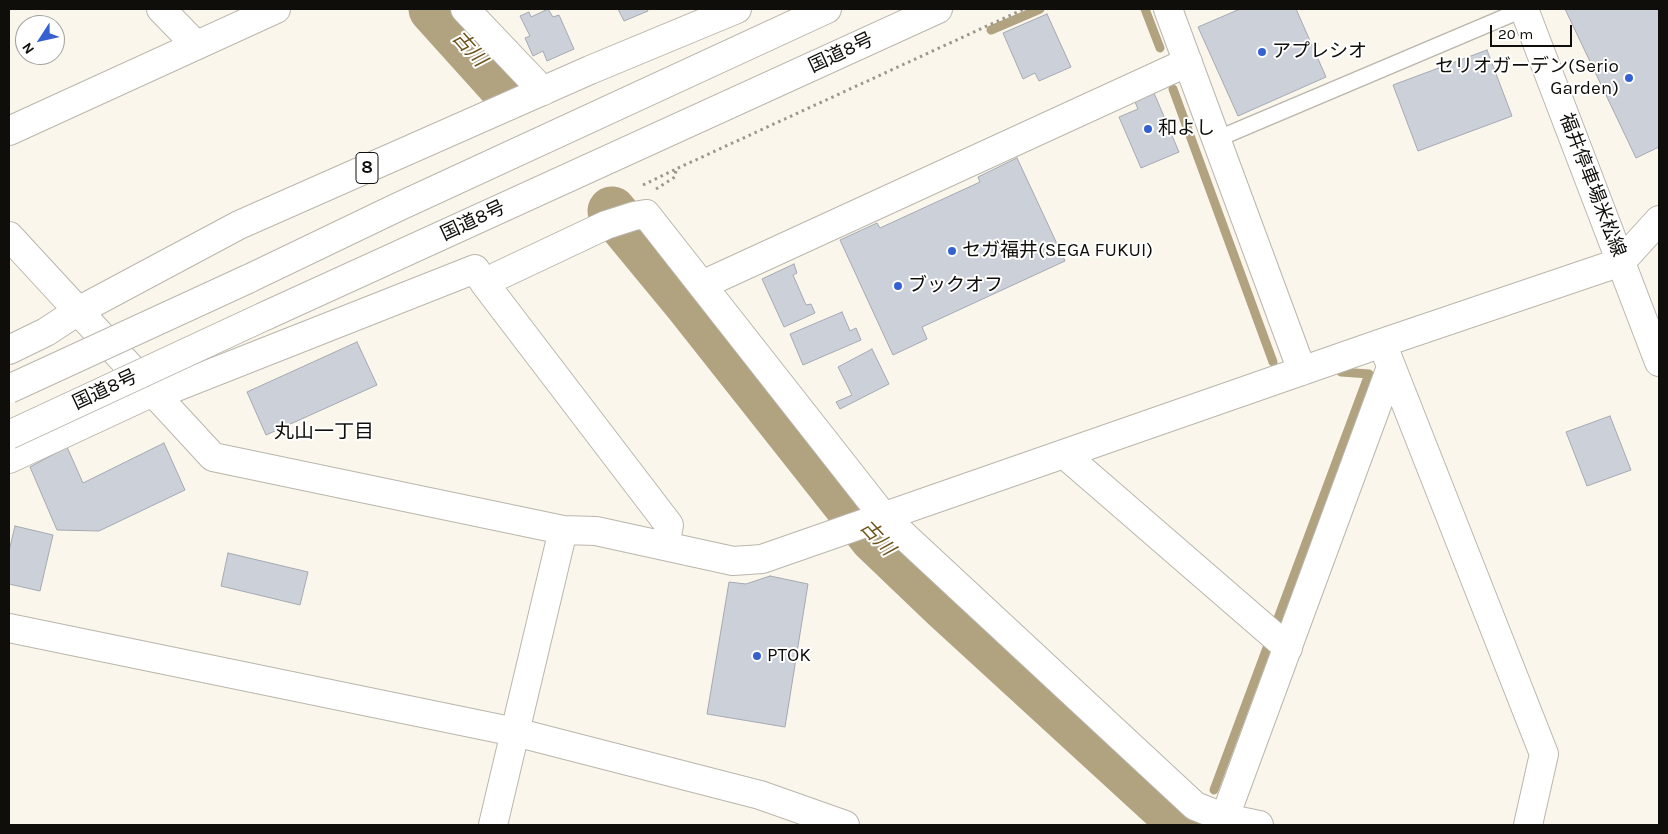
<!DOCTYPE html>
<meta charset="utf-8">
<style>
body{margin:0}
#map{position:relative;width:1668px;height:834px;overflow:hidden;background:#fbf6ec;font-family:Karla,sans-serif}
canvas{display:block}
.frame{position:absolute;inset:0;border:10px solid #0f0e0a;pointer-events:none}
.north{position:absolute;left:15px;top:15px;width:50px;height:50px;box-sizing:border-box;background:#fff;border:1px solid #9f9f9d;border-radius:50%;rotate:235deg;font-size:14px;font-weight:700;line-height:20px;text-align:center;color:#0f0e0a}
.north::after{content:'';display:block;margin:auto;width:18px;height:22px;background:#3561d1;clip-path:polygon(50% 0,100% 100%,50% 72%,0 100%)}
.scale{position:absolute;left:1490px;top:25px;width:82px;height:22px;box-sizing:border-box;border:2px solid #0f0e0a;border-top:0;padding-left:6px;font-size:15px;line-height:18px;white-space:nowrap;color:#0f0e0a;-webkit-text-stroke:4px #fff;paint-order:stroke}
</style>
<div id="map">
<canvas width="1668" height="834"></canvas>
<div class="frame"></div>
<div class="north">N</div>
<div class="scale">20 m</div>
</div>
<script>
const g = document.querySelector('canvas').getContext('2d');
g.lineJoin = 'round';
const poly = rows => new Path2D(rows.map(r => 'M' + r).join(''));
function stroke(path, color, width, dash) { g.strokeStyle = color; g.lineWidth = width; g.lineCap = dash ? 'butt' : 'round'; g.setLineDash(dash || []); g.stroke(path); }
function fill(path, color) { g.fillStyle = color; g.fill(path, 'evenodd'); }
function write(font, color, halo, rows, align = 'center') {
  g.font = font + ' Karla,"Noto Sans JP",sans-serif'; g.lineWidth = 4; g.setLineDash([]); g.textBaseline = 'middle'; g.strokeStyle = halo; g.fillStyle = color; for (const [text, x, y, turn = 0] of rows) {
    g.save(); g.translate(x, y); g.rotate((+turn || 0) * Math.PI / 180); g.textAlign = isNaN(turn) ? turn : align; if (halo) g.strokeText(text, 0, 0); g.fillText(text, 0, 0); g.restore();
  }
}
const stream = poly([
 [1145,9,1160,48],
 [991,30,1040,9],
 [1173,89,1273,362],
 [1214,790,1369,374,1341,372]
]);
const river = poly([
 [433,9,506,90],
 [612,211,688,303,874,538,944,605,1184,825]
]);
const building = poly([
 [548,9,553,17,559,15,574,49,547,61,543,51,533,56,525,38,530,36,520,16,529,12,531,17,548,9],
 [618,9,647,9,648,11,624,21,618,9],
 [1240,9,1296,9,1326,77,1238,116,1198,27,1240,9],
 [1565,9,1659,9,1659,147,1636,158,1565,9],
 [1047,14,1071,67,1039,81,1035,73,1023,79,1003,33,1047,14],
 [1487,50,1512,116,1418,151,1393,85,1487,50],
 [1154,93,1179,152,1141,168,1119,117,1138,109,1135,102,1154,93],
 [1017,158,1065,261,922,327,927,339,893,355,840,240,877,223,880,228,980,182,978,177,1017,158],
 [794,264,797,273,793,275,806,305,811,304,815,313,784,327,762,279,794,264],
 [842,312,850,331,856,328,861,340,803,365,790,334,842,312],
 [357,342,377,385,266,435,247,392,357,342],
 [872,349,889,384,840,409,836,402,852,395,838,367,872,349],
 [1610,416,1631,470,1587,486,1566,432,1610,416],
 [164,443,185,490,99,531,57,530,30,467,67,447,83,483,164,443],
 [15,526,53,535,40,591,9,584,9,551,15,526],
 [228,553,308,572,300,605,221,586,228,553],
 [770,576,808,584,785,727,707,714,729,582,746,584,770,576]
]);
const path = poly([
 [643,185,676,169],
 [656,189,675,177,676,169,1024,9]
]);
const lane = poly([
 [1217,139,1524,9]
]);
const street = poly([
 [161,9,196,45],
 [465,9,543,91],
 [1168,9,1302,371],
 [9,131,276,9],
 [9,236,213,457,563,530,515,732],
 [702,285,1188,62],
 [1382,343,1544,754,1528,825],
 [156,395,475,269,485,284],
 [1064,454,1288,648],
 [9,459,153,392],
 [563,530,596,531,733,561,762,559,1382,343,1621,262,1659,220],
 [665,546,669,525,485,284,498,276,606,225,634,216,646,214,884,517,1195,806,1225,818,1259,825],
 [1222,825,1391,367]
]);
const secondary = poly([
 [1524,9,1659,362],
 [9,628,515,732,760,795,845,825],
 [493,825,515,732]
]);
const highway = poly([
 [248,279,398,207,827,9],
 [265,316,938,9],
 [9,350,46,332,78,311,239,225,590,70,737,9]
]);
const highwayBridge = poly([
 [9,389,248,279],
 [9,435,265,316]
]);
const markers = [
 [1262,52,5,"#3561d1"],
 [1629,78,5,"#3561d1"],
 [1148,129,5,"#3561d1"],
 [952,251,5,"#3561d1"],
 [898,286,5,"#3561d1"],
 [757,656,5,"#3561d1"]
];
const shields = [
 [367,168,22]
];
const shieldNames = [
 ["8",367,168]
];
const poiNames = [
 ["アプレシオ",1272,52],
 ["セリオガーデン(Serio",1619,67,"right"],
 ["Garden)",1619,89,"right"],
 ["和よし",1158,129],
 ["セガ福井(SEGA FUKUI)",962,251],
 ["ブックオフ",908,286],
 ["PTOK",767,656]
];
const streetNames = [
 ["国道8号",841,53,-25],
 ["福井停車場米松線",1592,185,69],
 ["国道8号",473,221,-25],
 ["国道8号",105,390,-25]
];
const waterNames = [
 ["古川",469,49,48],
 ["古川",877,538,47]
];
const neighbourhoodNames = [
 ["丸山一丁目",324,432]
];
stroke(stream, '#b1a280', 9);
stroke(river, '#b1a280', 49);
fill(building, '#cbd0d9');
stroke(building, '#a4a9b2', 1);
stroke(lane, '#bab6ac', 18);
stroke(street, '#bab6ac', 30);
stroke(secondary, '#bab6ac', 30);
stroke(highway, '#bab6ac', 30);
stroke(path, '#9a978f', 3, [2.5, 4]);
stroke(lane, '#fff', 15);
stroke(street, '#fff', 28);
stroke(secondary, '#fff', 28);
stroke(highway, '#fff', 28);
stroke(highwayBridge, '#bab6ac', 30, []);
stroke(highwayBridge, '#fff', 28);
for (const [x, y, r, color] of markers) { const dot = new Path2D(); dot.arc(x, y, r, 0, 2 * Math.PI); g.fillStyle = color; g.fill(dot); stroke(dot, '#fff', 2); }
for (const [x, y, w] of shields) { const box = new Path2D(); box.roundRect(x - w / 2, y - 15.5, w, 31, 4); g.fillStyle = '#fff'; g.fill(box); stroke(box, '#0f0e0a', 1); }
write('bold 18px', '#0f0e0a', null, shieldNames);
write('19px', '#0f0e0a', '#fff', poiNames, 'left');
write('19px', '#0f0e0a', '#fff', streetNames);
write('italic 20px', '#6c541a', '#fff', waterNames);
write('20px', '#0f0e0a', '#fff', neighbourhoodNames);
</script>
